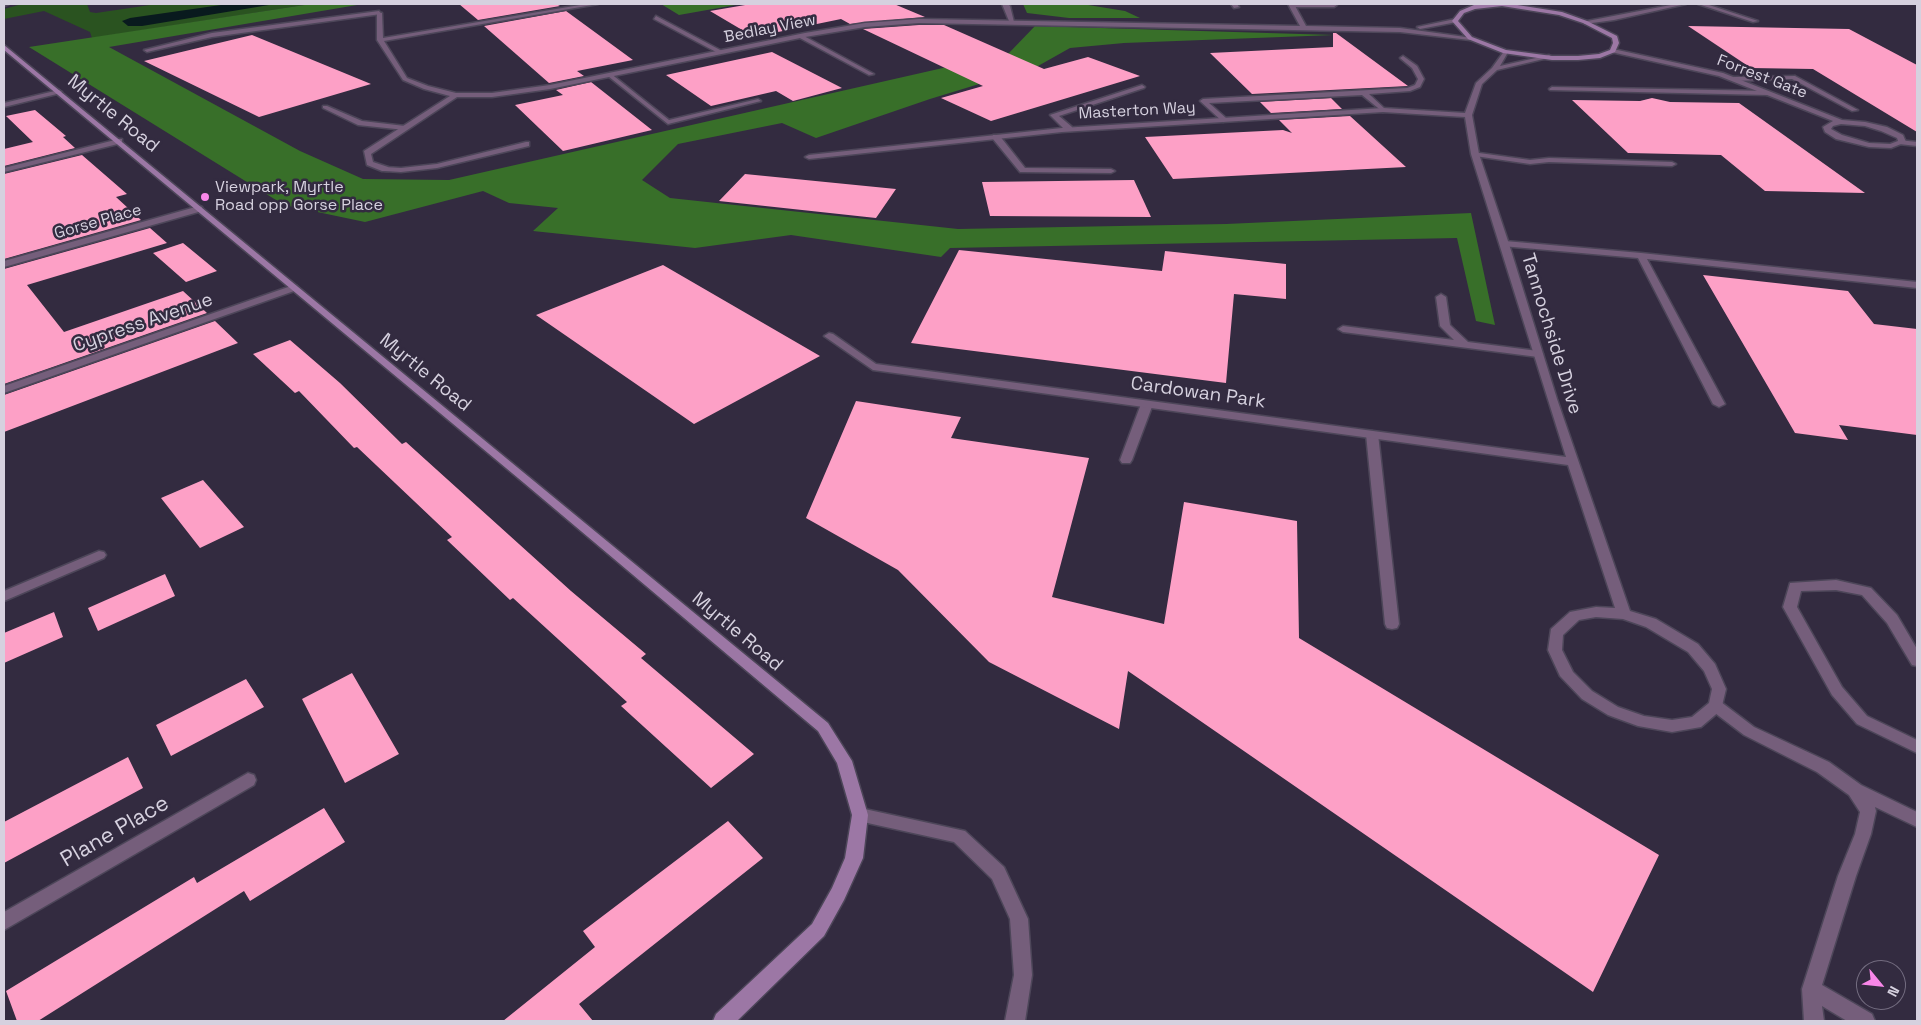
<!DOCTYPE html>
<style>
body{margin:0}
#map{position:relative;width:1921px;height:1025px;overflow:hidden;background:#332b40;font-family:"Space Grotesk",sans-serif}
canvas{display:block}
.frame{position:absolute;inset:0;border:5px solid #d6d1df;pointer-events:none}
.north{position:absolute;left:1856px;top:960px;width:50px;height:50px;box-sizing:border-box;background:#332b40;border:1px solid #746d80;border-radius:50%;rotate:118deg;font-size:14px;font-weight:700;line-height:20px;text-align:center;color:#d6d1df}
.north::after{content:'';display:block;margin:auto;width:18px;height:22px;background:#f987e9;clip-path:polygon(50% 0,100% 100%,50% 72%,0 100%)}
</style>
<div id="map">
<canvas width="1921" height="1025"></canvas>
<div class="frame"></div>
<div class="north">N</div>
</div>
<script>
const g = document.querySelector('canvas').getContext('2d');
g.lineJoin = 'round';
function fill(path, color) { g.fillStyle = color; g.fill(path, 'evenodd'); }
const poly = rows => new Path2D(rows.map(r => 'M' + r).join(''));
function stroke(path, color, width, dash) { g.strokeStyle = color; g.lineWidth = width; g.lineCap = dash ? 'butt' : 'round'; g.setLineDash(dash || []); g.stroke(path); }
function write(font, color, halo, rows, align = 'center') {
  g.font = font + ' "Space Grotesk",sans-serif'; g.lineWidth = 5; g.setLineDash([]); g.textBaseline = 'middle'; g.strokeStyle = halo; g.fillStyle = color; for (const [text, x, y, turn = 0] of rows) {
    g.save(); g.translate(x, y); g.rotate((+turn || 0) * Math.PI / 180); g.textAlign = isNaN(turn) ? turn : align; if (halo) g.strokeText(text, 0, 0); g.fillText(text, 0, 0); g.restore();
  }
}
const green = poly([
 [22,4,87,4,90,12,96,13,157,4,311,4,92,38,90,32,44,11,4,19,4,9]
]);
const forest = poly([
 [311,4,363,4,109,47,300,151,363,179,449,180,1009,53,1035,26,1334,35,1124,43,1070,48,1038,66,930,99,816,138,782,123,678,144,642,180,670,198,958,229,1226,224,1471,213,1495,325,1476,321,1457,238,950,248,941,257,791,235,695,248,533,231,558,208,509,203,483,191,365,222,284,205,29,47],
 [661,4,741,4,679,15],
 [1023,4,1082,4,1125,11,1140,18,1069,18,1027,13]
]);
const water = poly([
 [228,4,275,4,142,26,128,26,122,21,130,18]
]);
const building = poly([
 [459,4,556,4,560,6,478,20],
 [751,4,894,4,925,17,850,24,841,19,754,37,710,11],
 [566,11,633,60,577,71,584,76,549,83,484,26],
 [919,25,944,25,1044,69,1088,57,1140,76,991,121,941,98,983,86,863,29],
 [1688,26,1849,29,1917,65,1917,132,1813,69,1751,68],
 [1333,33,1336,33,1408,86,1252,94,1210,53,1333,47],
 [252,35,371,84,259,117,144,61],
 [772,52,842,88,793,101,776,91,711,106,666,75],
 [591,82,652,130,563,151,515,105,563,95,556,90],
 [1331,98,1342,109,1271,113,1260,102],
 [1652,98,1670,102,1739,103,1865,193,1765,191,1721,155,1628,153,1572,100,1640,101],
 [35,110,66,136,63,137,75,148,4,166,4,149,33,142,6,116],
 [1350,116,1406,167,1173,179,1145,137,1283,130,1292,133,1279,120],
 [82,155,127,194,116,197,141,220,4,259,4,174],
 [745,174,896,189,876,218,719,201],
 [1134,180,1151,217,990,216,982,182],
 [150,228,167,243,27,285,64,332,183,291,207,313,4,384,4,269],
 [183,243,217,271,186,282,153,253],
 [959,250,1162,271,1165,251,1286,264,1286,299,1234,294,1226,383,911,343],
 [663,265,820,356,694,424,536,315],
 [1703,275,1848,291,1874,324,1917,329,1917,435,1839,425,1848,440,1795,433],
 [215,321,238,343,4,432,4,395],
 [290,340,340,383,402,444,406,442,571,591,646,654,641,658,754,754,711,788,621,706,627,702,513,598,510,600,447,540,452,537,357,447,354,448,299,391,295,393,253,354],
 [856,401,961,417,951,438,1089,458,1052,597,1164,624,1184,502,1297,521,1299,638,1659,855,1593,992,1128,671,1119,729,989,662,898,570,806,518],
 [203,480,244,527,200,548,161,498],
 [165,574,175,596,98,631,88,608],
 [54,612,63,637,4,663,4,633],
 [352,673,399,754,345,783,302,699],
 [246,679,264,707,171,756,156,725],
 [128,757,143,788,4,863,4,822],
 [324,808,345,842,250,901,244,891,38,1021,17,1021,6,991,194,877,197,883],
 [728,821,763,858,579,1004,593,1021,503,1021,595,947,583,931]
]);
const lane = poly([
 [1002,4,1008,4,1010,6,1014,22,1009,21,1002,4],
 [1231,4,1237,4,1239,7,1234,8,1231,4],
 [1289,4,1336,4,1337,5,1334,7,1291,7,1289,4],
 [1698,4,1706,4,1758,21,1753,22,1698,4],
 [379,11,381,14,212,37,147,52,144,50,212,33,379,11],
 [656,16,722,51,723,52,718,53,654,19,656,16],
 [798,35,802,35,874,74,869,75,798,37,798,35],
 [1403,56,1417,66,1424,79,1420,87,1410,91,1369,94,1385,109,1387,110,1383,112,1362,95,1209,103,1226,118,1227,120,1223,122,1200,101,1203,99,1407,88,1415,85,1418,79,1412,68,1400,58,1403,56],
 [610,73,669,120,758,99,761,101,668,124,608,76,607,75,610,73],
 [1795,76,1856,109,1858,110,1852,111,1792,79,1734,81,1731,79,1734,77,1795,76],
 [1142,85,1145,87,1144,88,1059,116,1072,127,1072,131,1066,131,1050,115,1142,85],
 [1552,87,1768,91,1771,93,1768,95,1550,90,1549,89,1552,87],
 [323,106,327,106,362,121,405,126,409,128,405,130,358,125,323,108,323,106],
 [993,135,999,135,1025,168,1111,169,1115,171,1111,173,1020,172,993,139,993,135],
 [1899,140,1917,142,1917,146,1899,144,1899,140],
 [526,142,529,142,529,146,437,168,401,172,385,171,381,169,385,167,401,168,437,164,526,142],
 [1472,152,1530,160,1549,158,1672,162,1676,164,1672,166,1549,162,1530,164,1475,156,1472,156,1472,152],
 [1505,241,1641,253,1917,282,1917,288,1647,259,1725,404,1719,407,1713,404,1638,258,1502,246,1502,242,1505,241],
 [1441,294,1446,297,1450,325,1468,342,1538,351,1543,354,1538,357,1343,332,1338,329,1343,326,1454,340,1440,326,1436,297,1441,294],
 [1147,401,1153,404,1132,460,1130,463,1122,463,1120,460,1141,404,1147,401],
 [1372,431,1378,434,1399,624,1397,628,1392,629,1387,628,1385,624,1366,434,1372,431],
 [1836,580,1871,588,1897,615,1917,649,1917,666,1912,665,1887,623,1862,595,1836,590,1801,591,1797,607,1842,687,1867,716,1917,740,1917,753,1857,724,1832,695,1783,607,1790,583,1836,580],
 [1716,700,1721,702,1754,727,1829,762,1861,785,1917,812,1917,827,1875,807,1876,811,1871,834,1856,876,1822,985,1872,1014,1875,1021,1847,1021,1822,1006,1824,1021,1804,1021,1802,989,1838,876,1855,834,1860,812,1849,795,1817,772,1744,735,1711,710,1708,706,1711,702,1716,700],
 [860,808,965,831,1004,867,1028,919,1032,975,1025,1021,1005,1021,1014,975,1010,919,992,879,954,842,854,820,852,815,854,810,860,808]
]);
const street = poly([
 [4,4,9,4,4,6,4,4],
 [586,4,598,4,384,41,407,78,428,86,456,93,492,93,550,85,805,33,865,23,919,19,1300,26,1288,4,1294,4,1306,26,1400,28,1473,38,1470,40,1400,32,919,23,865,27,805,37,550,89,492,97,457,97,371,154,373,162,388,167,388,171,382,171,367,165,364,151,450,96,424,89,403,80,377,40,377,12,382,13,383,38,586,4],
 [1676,4,1686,4,1614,20,1585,24,1582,22,1676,4],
 [1455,19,1457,22,1420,29,1417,27,1455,19],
 [1613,49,1723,73,1842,120,1865,122,1887,127,1903,135,1906,142,1891,148,1869,147,1836,139,1825,132,1823,127,1833,121,1719,76,1611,52,1613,49],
 [1841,124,1865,126,1881,131,1897,138,1898,141,1890,144,1869,143,1842,135,1831,129,1833,126,1841,124],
 [1505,50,1508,52,1500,66,1549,55,1552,57,1497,70,1482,84,1472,115,1479,154,1509,244,1557,399,1630,611,1656,619,1698,644,1715,664,1726,689,1721,710,1701,727,1672,732,1638,726,1608,715,1582,699,1560,676,1548,650,1551,629,1570,612,1596,607,1615,608,1568,465,873,370,824,336,829,333,833,334,876,364,1566,457,1471,154,1465,117,1383,112,1062,132,809,159,805,157,809,155,1062,128,1383,108,1465,113,1476,83,1492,68,1505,50],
 [1596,617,1623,619,1646,627,1688,652,1704,671,1712,689,1709,703,1692,717,1672,720,1644,716,1618,707,1592,691,1573,672,1562,650,1563,635,1579,620,1596,617],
 [59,90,62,92,61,93,4,107,4,103,59,90],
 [119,139,122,139,122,143,4,172,4,168,119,139],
 [199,206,202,207,202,211,4,267,4,261,199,206],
 [294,285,297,286,297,290,4,393,4,386,294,285],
 [99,551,104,552,106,555,104,558,4,601,4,591,99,551],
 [248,773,254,775,256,780,254,785,4,930,4,912,248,773]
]);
const secondary = poly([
 [1489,4,1511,4,1562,12,1587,21,1617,36,1619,43,1615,52,1600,58,1578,60,1552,60,1503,53,1468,39,1452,21,1460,11,1474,5,1489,4],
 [1502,6,1559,15,1583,23,1612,38,1613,43,1610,50,1599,54,1578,56,1552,56,1506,50,1472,37,1458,21,1464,13,1475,9,1502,6],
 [4,45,828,723,852,761,868,815,863,858,844,900,824,936,737,1021,713,1021,716,1014,812,924,832,888,845,858,852,815,837,763,818,731,524,483,4,50,4,45]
]);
const markers = [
 [205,197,5,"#f987e9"]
];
const farStreetnames = [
 ["Bedlay View",770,29,-11],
 ["Forrest Gate",1762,77,21],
 ["Masterton Way",1137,111,-3],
 ["Gorse Place",98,222,-16]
];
const farPoinames = [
 ["Viewpark, Myrtle",215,188],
 ["Road opp Gorse Place",215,206]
];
const streetNames = [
 ["Myrtle Road",113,114,39],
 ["Cypress Avenue",143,323,-19],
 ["Tannochside Drive",1551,334,73],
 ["Myrtle Road",425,373,39],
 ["Cardowan Park",1198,393,8],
 ["Myrtle Road",737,632,40]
];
const nearStreetnames = [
 ["Plane Place",115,832,-30]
];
fill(green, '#2a5320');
fill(forest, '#386f29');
fill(water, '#091a1e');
fill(building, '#fda0c6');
stroke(lane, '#4d4659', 3);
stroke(street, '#4d4659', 3);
stroke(secondary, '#4d4659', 3);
fill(lane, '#755e7b');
fill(street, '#755e7b');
fill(secondary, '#9c77a5');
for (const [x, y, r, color] of markers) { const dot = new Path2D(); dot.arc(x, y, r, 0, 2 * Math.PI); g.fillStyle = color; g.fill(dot); stroke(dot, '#332b40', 2); }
write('16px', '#d6d1df', '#332b40', farStreetnames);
write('16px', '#d6d1df', '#332b40', farPoinames, 'left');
write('19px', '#d6d1df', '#332b40', streetNames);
write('22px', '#d6d1df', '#332b40', nearStreetnames);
</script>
